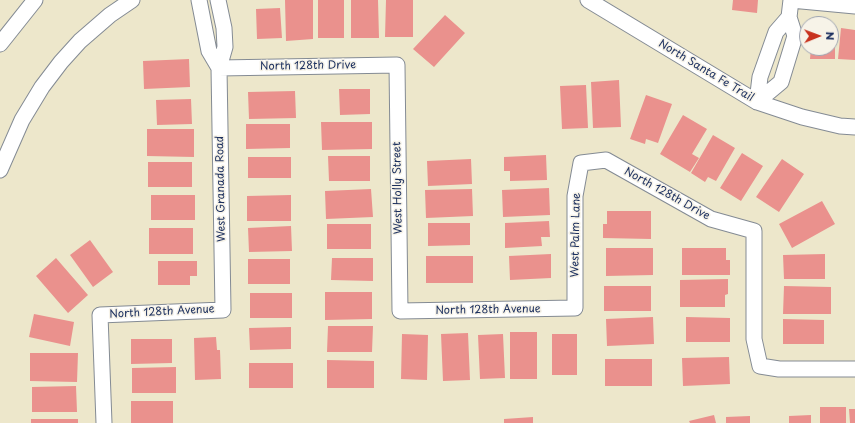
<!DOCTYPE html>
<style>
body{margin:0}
#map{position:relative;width:855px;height:423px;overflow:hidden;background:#ede7cb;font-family:"Playpen Sans",sans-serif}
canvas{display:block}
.north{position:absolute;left:799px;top:16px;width:40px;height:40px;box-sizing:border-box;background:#f7f3e8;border:1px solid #9fa5b1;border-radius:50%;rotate:89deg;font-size:11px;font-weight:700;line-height:16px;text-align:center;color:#1b2f5e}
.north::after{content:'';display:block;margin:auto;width:14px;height:18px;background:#c8321e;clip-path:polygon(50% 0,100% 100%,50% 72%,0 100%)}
</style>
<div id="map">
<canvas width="855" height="423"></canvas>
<div class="north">N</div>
</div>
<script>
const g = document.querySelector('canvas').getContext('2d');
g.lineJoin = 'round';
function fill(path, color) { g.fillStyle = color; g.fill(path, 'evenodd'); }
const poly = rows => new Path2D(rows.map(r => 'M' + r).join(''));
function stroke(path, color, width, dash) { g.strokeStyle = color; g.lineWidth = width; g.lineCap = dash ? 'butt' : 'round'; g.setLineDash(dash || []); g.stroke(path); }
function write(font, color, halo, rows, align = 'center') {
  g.font = font + ' "Playpen Sans",sans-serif'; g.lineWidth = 3; g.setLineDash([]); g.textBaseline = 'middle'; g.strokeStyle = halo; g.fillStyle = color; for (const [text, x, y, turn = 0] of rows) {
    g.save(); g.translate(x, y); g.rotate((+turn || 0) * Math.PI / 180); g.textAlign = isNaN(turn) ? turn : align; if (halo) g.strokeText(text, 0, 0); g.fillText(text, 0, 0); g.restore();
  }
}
const building = poly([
 [285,0,313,0,313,39,286,41],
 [318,0,344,0,344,38,318,38],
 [351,0,378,0,379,38,351,38],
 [386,0,413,0,413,37,385,37],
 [733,0,758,0,757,13,732,10],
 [280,8,282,38,257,39,256,9],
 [445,15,465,33,434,67,413,49],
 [831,28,835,29,835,59,810,59,811,48,831,48],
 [841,28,855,30,855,60,838,59],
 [189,59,190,87,144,89,143,61],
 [619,80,621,127,593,128,591,82],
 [586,85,588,128,562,129,560,86],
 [339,89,370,89,370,114,340,115],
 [295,91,296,118,249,119,248,92],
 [646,95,672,104,658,143,646,139,645,144,630,139],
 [191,99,192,124,157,125,156,100],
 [683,115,707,129,692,154,699,158,690,172,660,154],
 [321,122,372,122,372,149,322,150],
 [246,124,290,124,290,148,246,149],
 [147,129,194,129,194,157,147,156],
 [713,135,735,148,716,181,708,177,705,182,691,173],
 [742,153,763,166,741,201,720,188],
 [546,155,547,180,510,181,510,171,504,171,504,157],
 [328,156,370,156,370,181,329,181],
 [248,157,291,157,291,178,248,178],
 [471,159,472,184,428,186,427,161],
 [782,159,804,174,779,212,756,197],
 [148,162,192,162,192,187,148,187],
 [549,188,550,215,503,217,502,190],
 [371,189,373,217,326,219,325,191],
 [472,189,473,216,426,218,425,190],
 [151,195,195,195,195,220,151,220],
 [291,195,291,221,247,221,247,196],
 [822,201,835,224,792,248,779,224],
 [607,211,651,211,651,239,603,238,603,224,607,224],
 [549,221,550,237,541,237,542,246,505,248,505,223],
 [428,223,470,223,470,245,428,246],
 [327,224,371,224,371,249,327,249],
 [291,226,292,251,249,252,248,228],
 [149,228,193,228,193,254,149,254],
 [90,240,113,272,93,287,70,255],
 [606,248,653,248,653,275,606,276],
 [682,248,726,248,726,260,730,260,730,275,682,275],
 [551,254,551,278,510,280,509,256],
 [825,254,825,279,784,279,783,255],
 [426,256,473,256,473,283,426,283],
 [56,258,88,295,68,313,36,276],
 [332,258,373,258,373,281,331,280],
 [248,259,290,259,290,284,248,284],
 [158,261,197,261,197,276,190,276,190,285,158,285],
 [728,279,728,294,725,295,725,307,680,307,680,280],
 [604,286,651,286,651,311,604,311],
 [784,286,831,287,831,314,783,314],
 [325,292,372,292,372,319,325,320],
 [250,293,292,293,292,318,250,318],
 [34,314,74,322,70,346,29,337],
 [653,317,654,344,607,346,606,319],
 [686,317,730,318,730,342,686,342],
 [783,319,824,320,824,344,783,344],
 [328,326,373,326,372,352,327,352],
 [291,327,291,349,250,350,249,328],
 [510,332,537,332,537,379,510,379],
 [468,333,470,380,443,381,441,334],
 [402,334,428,335,427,380,401,379],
 [503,334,505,378,480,379,478,335],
 [552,334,577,334,577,375,552,375],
 [216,337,217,350,220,350,221,379,195,380,194,338],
 [131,339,172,339,172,363,131,364],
 [30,353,78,353,77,382,30,381],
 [729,357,730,384,683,386,682,358],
 [605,359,652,359,652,386,605,386],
 [327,360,374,361,374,388,327,388],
 [249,363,293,363,293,388,249,388],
 [176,367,176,393,132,393,132,368],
 [76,386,77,412,32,412,32,387],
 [131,401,173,401,173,423,131,423],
 [820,407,846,407,846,423,820,423],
 [849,409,855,409,855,423,850,423],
 [714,415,716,423,690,423,689,421],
 [811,415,811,423,789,423,789,416],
 [750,416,750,423,726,423,726,417],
 [533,417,533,423,504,423,504,419],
 [31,419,78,419,78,423,31,423]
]);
const minor = poly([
 [199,0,209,51,219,68],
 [588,0,757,102,802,117,840,126,855,127],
 [791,0,855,6],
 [0,44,35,0],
 [219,68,397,65,400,311,575,308,575,196,581,163,606,160,711,219,754,231,754,339,760,366,779,369,855,369],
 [757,102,781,82,795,36,789,17,791,0],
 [757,102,760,77,776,32,789,17],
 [0,170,22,120,42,87,61,62,80,41,110,15,132,0],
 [104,423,100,315,223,310,219,68,225,47,224,28,218,0]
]);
const streetNames = [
 ["North 128th Drive",308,66,-1],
 ["North Santa Fe Trail",706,71,31],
 ["West Holly Street",398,188,-91],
 ["West Granada Road",221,189,-91],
 ["North 128th Drive",667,194,29],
 ["West Palm Lane",576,235,-89],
 ["North 128th Avenue",488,310,-1],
 ["North 128th Avenue",162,312,-3]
];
fill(building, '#ea918d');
stroke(minor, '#848b94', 17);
stroke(minor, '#fff', 15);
write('11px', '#1b2f5e', '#f7f3e8', streetNames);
</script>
